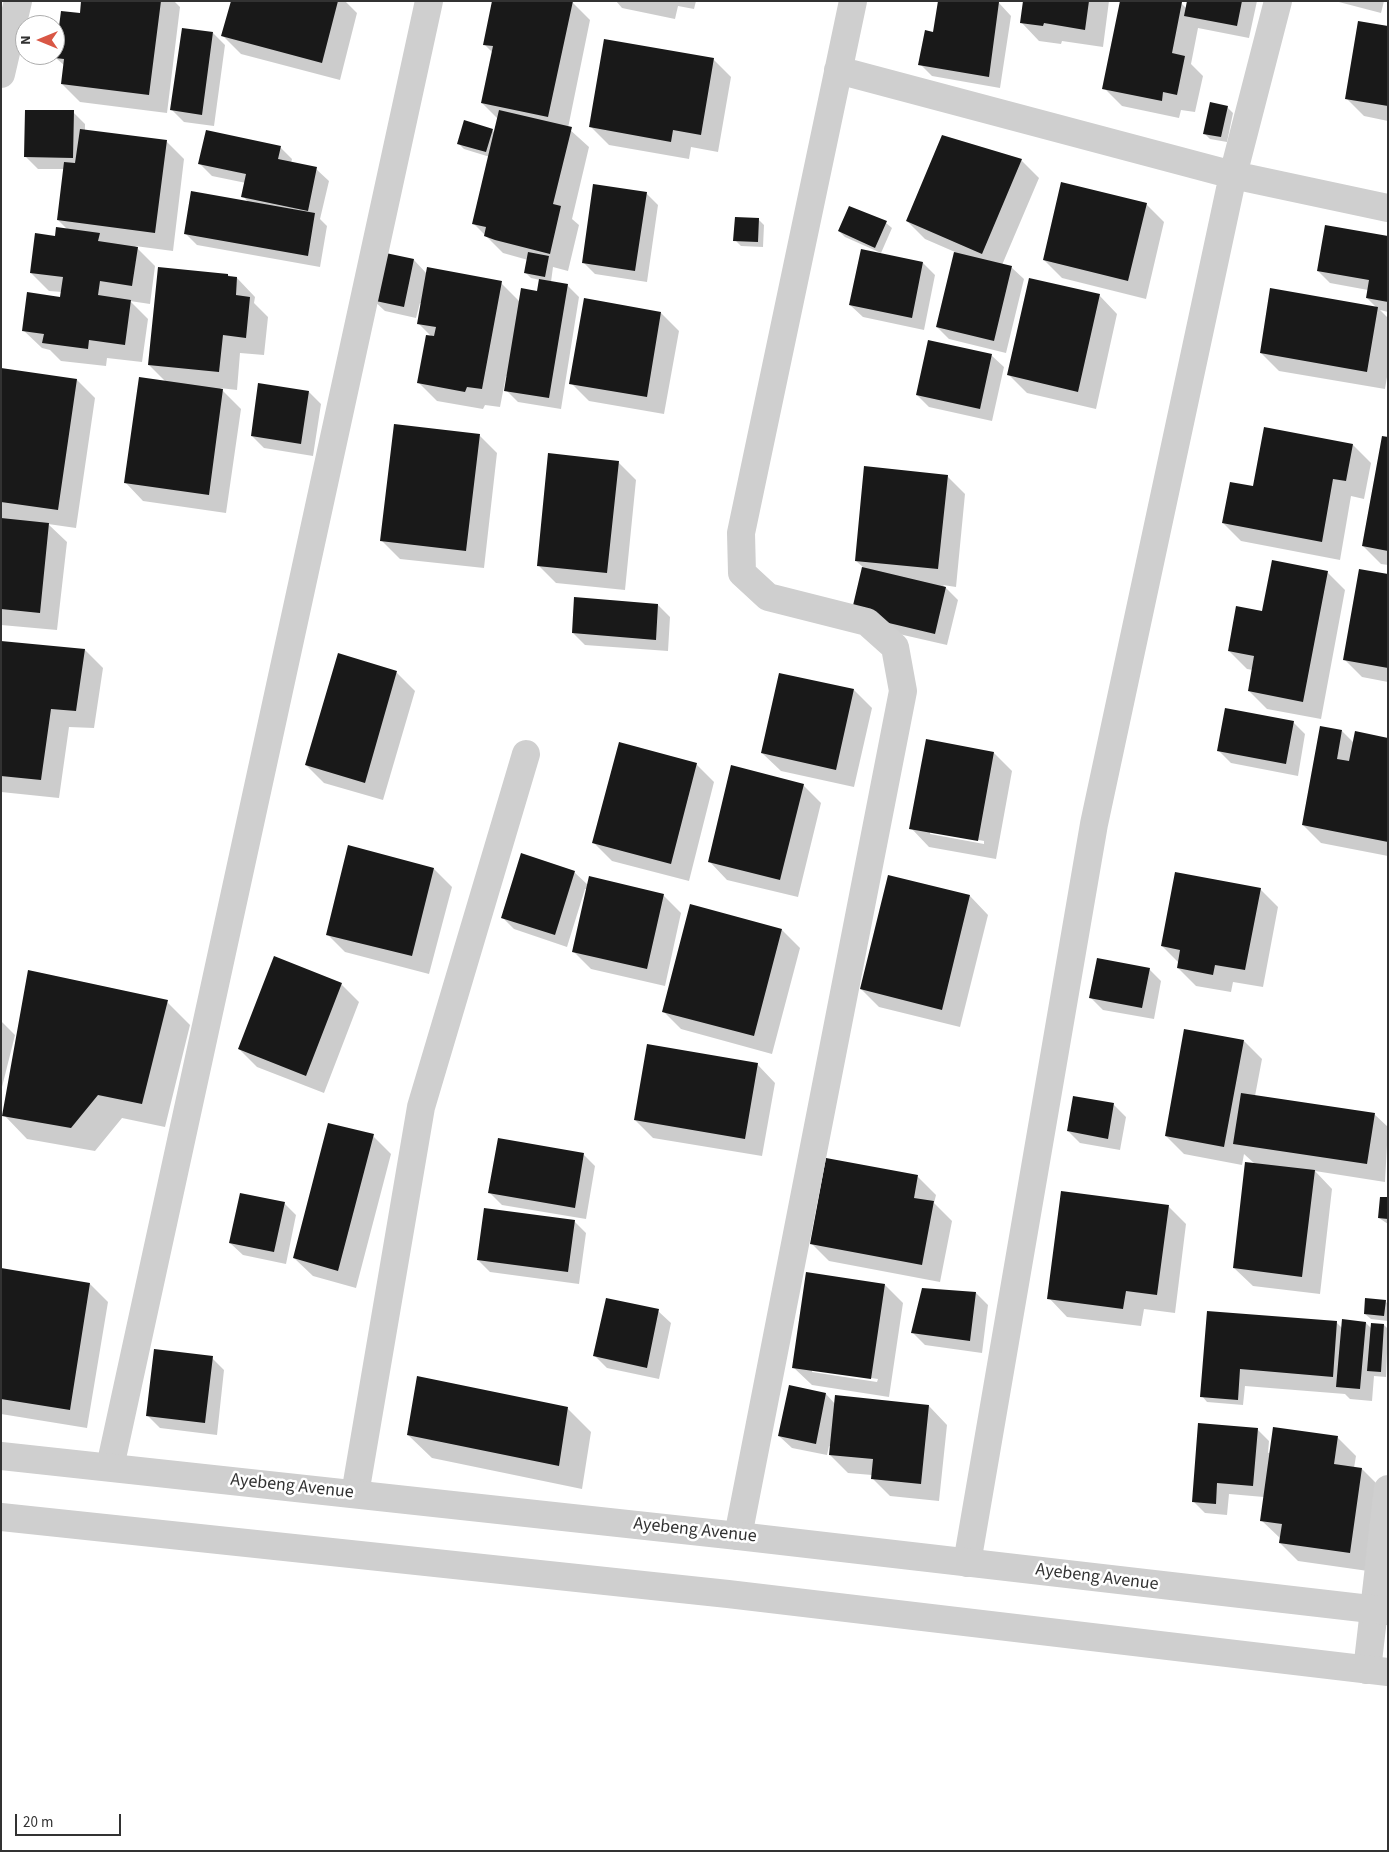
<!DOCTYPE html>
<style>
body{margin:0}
#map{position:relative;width:1389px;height:1852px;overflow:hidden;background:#fff;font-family:"Source Sans 3",sans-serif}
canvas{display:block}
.frame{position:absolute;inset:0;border:2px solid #323232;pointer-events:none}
.north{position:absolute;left:15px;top:15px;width:50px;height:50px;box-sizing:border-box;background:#fff;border:1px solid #adadad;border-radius:50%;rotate:270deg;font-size:14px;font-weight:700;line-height:20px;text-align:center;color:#323232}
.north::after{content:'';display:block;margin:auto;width:18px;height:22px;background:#d95745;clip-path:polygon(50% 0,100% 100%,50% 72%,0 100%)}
.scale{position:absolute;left:15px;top:1814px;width:106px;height:22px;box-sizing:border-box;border:2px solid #323232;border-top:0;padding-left:6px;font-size:15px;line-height:18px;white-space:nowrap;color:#323232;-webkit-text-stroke:4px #fff;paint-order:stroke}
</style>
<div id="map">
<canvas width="1389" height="1852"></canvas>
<div class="frame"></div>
<div class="north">N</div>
<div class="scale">20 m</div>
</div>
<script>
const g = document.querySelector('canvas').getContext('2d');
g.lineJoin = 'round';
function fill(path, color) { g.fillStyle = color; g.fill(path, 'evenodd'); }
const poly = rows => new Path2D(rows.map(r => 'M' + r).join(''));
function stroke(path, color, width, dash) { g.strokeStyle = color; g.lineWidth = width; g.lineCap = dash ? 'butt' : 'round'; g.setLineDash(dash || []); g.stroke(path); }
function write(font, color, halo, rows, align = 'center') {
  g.font = font + ' "Source Sans 3",sans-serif'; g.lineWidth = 5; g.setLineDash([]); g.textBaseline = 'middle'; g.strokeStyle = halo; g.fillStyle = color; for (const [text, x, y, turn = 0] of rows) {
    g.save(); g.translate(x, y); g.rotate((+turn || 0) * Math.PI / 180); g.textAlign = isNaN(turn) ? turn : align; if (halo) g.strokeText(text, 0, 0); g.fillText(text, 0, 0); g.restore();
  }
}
const shadow = poly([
 [82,1,174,1,180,7,167,113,80,102,62,84,65,66,56,58,81,14],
 [232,1,345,1,357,13,340,80,241,54,223,36],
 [616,1,696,1,694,9,678,6,675,19,622,8],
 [940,1,986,1,999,3,1011,16,1000,88,932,76,920,64,934,33],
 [1024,1,1109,1,1103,47,1062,41,1061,44,1039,41,1021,22],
 [1121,1,1173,1,1181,3,1187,9,1189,1,1257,1,1249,38,1198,28,1191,64,1203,76,1195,112,1181,110,1179,118,1122,106,1104,88],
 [1335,1,1384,1,1381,13],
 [572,2,590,20,568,128,589,147,572,219,579,225,568,271,553,267,551,282,567,285,579,297,561,409,518,402,506,390,508,376,506,376,500,407,485,405,483,409,437,401,419,383,432,337,418,323,422,303,420,303,416,318,385,311,372,299,382,253,414,260,427,274,501,283,520,302,538,292,540,280,531,278,525,272,528,260,503,253,474,224,490,157,464,149,459,144,492,130,495,133,498,119,482,103,493,53,484,44],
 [1388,27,1388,121,1364,116,1346,98],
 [213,33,225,45,214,126,184,122,172,110],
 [713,59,731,77,718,152,691,147,689,159,609,145,591,127],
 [1227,107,1233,113,1227,142,1210,139,1205,134],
 [73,112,85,124,85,131,166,141,184,159,173,251,135,246,155,266,150,304,130,301,148,319,142,362,107,358,106,366,61,361,50,350,42,348,23,330,61,298,62,292,49,291,31,273,56,237,68,230,58,220,65,169,38,169,26,157],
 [280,147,292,159,291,163,316,169,329,181,320,219,327,226,320,267,197,245,185,233,249,203,243,196,246,183,212,176,199,163],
 [1021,160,1039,178,1002,265,1011,267,1024,279,1006,353,949,339,937,327,955,252,925,239,907,221],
 [646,193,658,205,647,282,595,274,583,262],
 [1146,204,1164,222,1146,299,1062,278,1044,260],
 [758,219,764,225,763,247,741,246,735,240],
 [886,223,892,228,881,253,845,237,839,231],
 [1388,237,1388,312,1380,310,1388,318,1388,371,1385,389,1279,371,1261,353,1377,308,1367,298,1368,290,1330,283,1318,271],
 [862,251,923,263,935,275,924,330,863,317,850,305],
 [227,275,237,278,255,297,254,303,268,317,264,355,240,353,237,390,220,388,241,409,226,513,143,501,125,482,167,383,149,365],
 [1099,295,1117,314,1096,409,1027,393,1009,375],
 [661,313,679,331,664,414,589,401,571,383],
 [991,355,1004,367,992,421,929,407,917,395],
 [1,369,77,380,95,398,76,528,48,524,67,542,57,630,1,625],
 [309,392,321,404,313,456,264,448,252,436],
 [479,435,497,453,484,568,400,559,382,541],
 [1388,438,1388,565,1381,564,1363,546],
 [1353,445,1371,463,1364,499,1351,496,1340,560,1241,541,1223,523,1254,487],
 [618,462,636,480,625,590,556,583,538,565],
 [947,476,965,494,956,587,943,585,958,600,947,645,864,626,863,567,856,561],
 [1327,572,1345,590,1321,719,1267,709,1249,691,1253,670,1247,669,1229,651,1263,612],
 [1388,575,1388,682,1362,677,1344,659],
 [658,605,670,617,668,651,585,645,573,633],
 [1,642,85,650,103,668,94,728,69,727,59,798,1,792],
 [338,655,397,673,415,691,383,800,324,783,306,765],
 [854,690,872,708,854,787,781,771,762,753],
 [1293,722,1305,734,1298,776,1231,763,1219,751],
 [1342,731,1354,743,1388,739,1388,856,1321,843,1303,825],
 [927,740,994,753,1012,771,996,859,929,847,911,828],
 [930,831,984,841,984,844,930,834],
 [696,764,714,782,689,881,612,861,594,843],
 [803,785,821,803,798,897,727,880,709,861],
 [434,869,452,887,429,974,345,952,327,934],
 [574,872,588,885,663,895,681,913,665,986,591,969,573,951,587,889,585,889,567,947,514,929,502,917],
 [889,876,970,896,988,915,960,1027,879,1007,861,989],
 [1260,889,1278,907,1263,987,1233,982,1231,992,1196,986,1178,968,1179,963,1162,946],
 [782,930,800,948,772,1054,681,1029,663,1011],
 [1149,969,1161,981,1154,1019,1103,1010,1091,998],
 [341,984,359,1002,324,1093,257,1067,239,1049],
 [167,1002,190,1025,165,1127,122,1118,95,1151,27,1139,4,1115],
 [1,1021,15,1035,1,1091],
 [1244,1041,1262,1059,1255,1096,1374,1114,1388,1127,1385,1182,1315,1171,1332,1189,1320,1294,1253,1286,1234,1268,1255,1164,1244,1154,1242,1165,1184,1154,1166,1136],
 [757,1064,775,1083,762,1156,653,1138,635,1120],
 [1113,1104,1126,1117,1120,1150,1080,1143,1068,1131],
 [373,1136,391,1154,356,1288,313,1276,294,1258],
 [583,1154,595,1166,586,1219,502,1205,490,1193],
 [918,1177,936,1195,934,1203,952,1221,940,1282,829,1261,811,1243],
 [1388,1199,1388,1224,1379,1218],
 [284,1203,296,1215,286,1264,243,1255,230,1243],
 [1168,1206,1186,1224,1175,1313,1144,1309,1141,1326,1067,1317,1049,1298],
 [574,1221,586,1233,579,1284,490,1272,478,1260],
 [1,1270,90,1284,108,1302,87,1428,1,1414],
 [885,1285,903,1303,889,1397,812,1385,793,1367],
 [812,1369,878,1379,877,1382,812,1372],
 [976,1293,988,1305,982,1353,925,1345,913,1333],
 [1385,1301,1388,1304,1388,1321,1371,1319,1365,1314],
 [658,1311,671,1323,659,1379,607,1368,595,1356],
 [1208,1312,1336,1322,1343,1329,1366,1323,1372,1329,1384,1325,1388,1329,1386,1377,1374,1376,1372,1401,1350,1399,1345,1394,1245,1386,1243,1405,1207,1402,1202,1396],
 [212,1358,224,1370,217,1435,160,1428,148,1416],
 [826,1394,835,1404,929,1406,947,1425,939,1501,890,1496,872,1478,872,1475,848,1473,830,1455,831,1447,829,1446,827,1455,792,1448,779,1436],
 [567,1408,591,1432,582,1489,432,1458,408,1435],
 [1257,1429,1269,1441,1268,1453,1338,1438,1356,1456,1354,1468,1362,1469,1380,1487,1368,1571,1298,1561,1280,1543,1281,1539,1261,1520,1264,1497,1229,1494,1227,1515,1205,1513,1193,1501]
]);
const building = poly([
 [81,1,161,1,149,95,61,84,64,59,55,58,61,11,80,13],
 [231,1,338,1,322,63,221,36],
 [492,1,573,1,548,117,481,103,493,46,483,45],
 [938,1,999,2,989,77,918,65,925,30,933,32],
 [1023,1,1089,1,1085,30,1044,23,1043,26,1020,23],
 [1120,1,1182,2,1172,53,1185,56,1177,95,1163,92,1162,101,1102,89],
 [1187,1,1242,1,1237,26,1184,16],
 [1358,21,1388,26,1388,106,1345,99],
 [182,28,213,32,202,115,170,110],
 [604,39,714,58,701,135,673,130,671,142,589,127],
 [1210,102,1228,106,1221,137,1203,134],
 [25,110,74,110,73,158,24,157],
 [499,110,572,127,553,204,561,206,550,254,495,240,484,236,486,227,472,224],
 [464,120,493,129,486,152,457,144],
 [80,129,167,140,155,233,57,220,64,162,75,163],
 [206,130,281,146,278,159,317,167,308,211,241,197,246,174,198,164],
 [942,135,1022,159,982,254,906,221],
 [1061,182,1147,203,1128,281,1043,260],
 [593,184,647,192,635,271,582,263],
 [191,191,315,213,308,256,184,234],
 [849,206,887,221,875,248,838,231],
 [735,217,759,218,758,242,733,241],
 [1325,225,1388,236,1388,302,1366,298,1369,280,1317,271],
 [56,227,100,233,98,241,138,247,132,286,100,281,98,295,131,300,125,345,89,340,88,349,42,343,44,334,22,331,27,292,60,297,63,277,30,273,35,233,55,236],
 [861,249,923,262,912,318,849,305],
 [381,252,414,259,404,307,371,300],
 [528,252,549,256,545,277,524,273],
 [954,252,1012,266,994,341,936,327],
 [158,267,228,274,228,276,237,277,236,295,250,297,246,338,223,335,219,372,148,365],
 [427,267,502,281,482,389,467,387,465,392,417,383,426,335,434,336,436,327,417,324],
 [1029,278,1100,294,1078,392,1007,375],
 [539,279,568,284,549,398,504,391,521,288,537,291],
 [1270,288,1378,307,1367,372,1260,353],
 [584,298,661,312,647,397,569,384],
 [928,340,992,354,980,409,916,395],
 [1,368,77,379,58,510,1,502],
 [139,377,223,389,209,495,124,483],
 [258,383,309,391,301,444,251,436],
 [394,424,480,434,466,551,380,541],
 [1264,427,1353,444,1346,481,1333,479,1322,542,1222,523,1230,482,1253,486],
 [1382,436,1388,437,1388,551,1362,546],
 [548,453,619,461,607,573,537,566],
 [864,466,948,475,938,569,855,561],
 [1,518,49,523,40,613,1,609],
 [1272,560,1328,571,1303,702,1248,691,1254,656,1228,651,1236,606,1262,611],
 [862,567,946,587,935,634,851,614],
 [1359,569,1388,574,1388,668,1343,660],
 [574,597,658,604,656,640,572,633],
 [1,641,85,649,76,711,51,709,41,780,1,776],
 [338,653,397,671,365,783,305,765],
 [779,673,854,689,836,770,761,753],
 [1225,708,1294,721,1286,764,1217,751],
 [1320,726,1342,730,1337,759,1349,761,1355,731,1388,738,1388,842,1302,825],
 [926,739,994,752,978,841,909,829],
 [619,742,697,763,671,864,592,843],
 [731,765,804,784,780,880,708,862],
 [348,845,434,868,412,956,326,935],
 [521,853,575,871,555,935,501,918],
 [1175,872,1261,888,1245,970,1215,965,1213,975,1177,968,1180,950,1161,946],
 [888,875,970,895,942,1010,860,989],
 [589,876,664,894,647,969,572,952],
 [690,904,782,929,754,1036,662,1012],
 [274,956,342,983,306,1076,238,1049],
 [1097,958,1150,968,1142,1008,1089,998],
 [28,970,168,1000,142,1104,98,1095,71,1128,2,1116],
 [1184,1029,1244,1040,1224,1147,1165,1136],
 [647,1044,758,1063,745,1139,634,1120],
 [1241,1093,1375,1113,1367,1164,1233,1144],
 [1073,1096,1114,1103,1108,1139,1067,1131],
 [328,1123,374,1134,338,1271,293,1258],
 [498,1138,584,1153,575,1208,488,1193],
 [826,1158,918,1175,914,1198,934,1201,922,1265,810,1244],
 [1245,1162,1315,1170,1302,1277,1233,1268],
 [1061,1191,1169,1205,1157,1295,1126,1291,1123,1309,1047,1299],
 [240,1193,285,1202,274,1252,229,1243],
 [1380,1197,1388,1197,1388,1219,1378,1218],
 [484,1208,575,1220,568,1272,477,1260],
 [1,1268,90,1283,70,1410,1,1399],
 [806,1272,885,1284,871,1379,792,1368],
 [922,1288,976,1292,970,1341,911,1333],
 [606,1298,659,1309,647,1368,593,1356],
 [1365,1298,1386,1300,1384,1316,1364,1314],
 [1207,1311,1337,1321,1333,1377,1240,1369,1238,1400,1200,1397],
 [1342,1319,1366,1322,1360,1389,1336,1387],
 [1371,1323,1384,1324,1381,1372,1367,1371],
 [154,1349,213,1356,205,1423,146,1416],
 [417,1376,568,1407,559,1466,407,1435],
 [789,1385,826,1393,816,1444,778,1436],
 [835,1395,929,1405,921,1484,871,1479,873,1459,829,1455],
 [1198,1423,1258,1428,1253,1486,1217,1483,1216,1504,1192,1502],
 [1273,1427,1338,1436,1334,1464,1362,1468,1350,1553,1279,1543,1282,1524,1260,1521]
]);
const minor = poly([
 [838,70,1233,175,1388,208],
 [1,74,18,1],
 [110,1467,429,1],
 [355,1494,421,1107,526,754],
 [738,1536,903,691,895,647,867,622,768,597,742,573,741,533,853,1],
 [967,1563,1094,824,1233,175,1278,1],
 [1367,1670,1388,1489]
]);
const tertiary = poly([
 [1,1456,738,1536,1388,1611],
 [1,1517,728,1594,1388,1672]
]);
const streetNames = [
 ["Ayebeng Avenue",292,1487,6],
 ["Ayebeng Avenue",695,1531,6],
 ["Ayebeng Avenue",1097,1578,7]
];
fill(shadow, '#0003');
fill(building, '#191919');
stroke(minor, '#cfcfcf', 28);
stroke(tertiary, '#cfcfcf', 28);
write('18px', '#323232', '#fff', streetNames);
</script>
